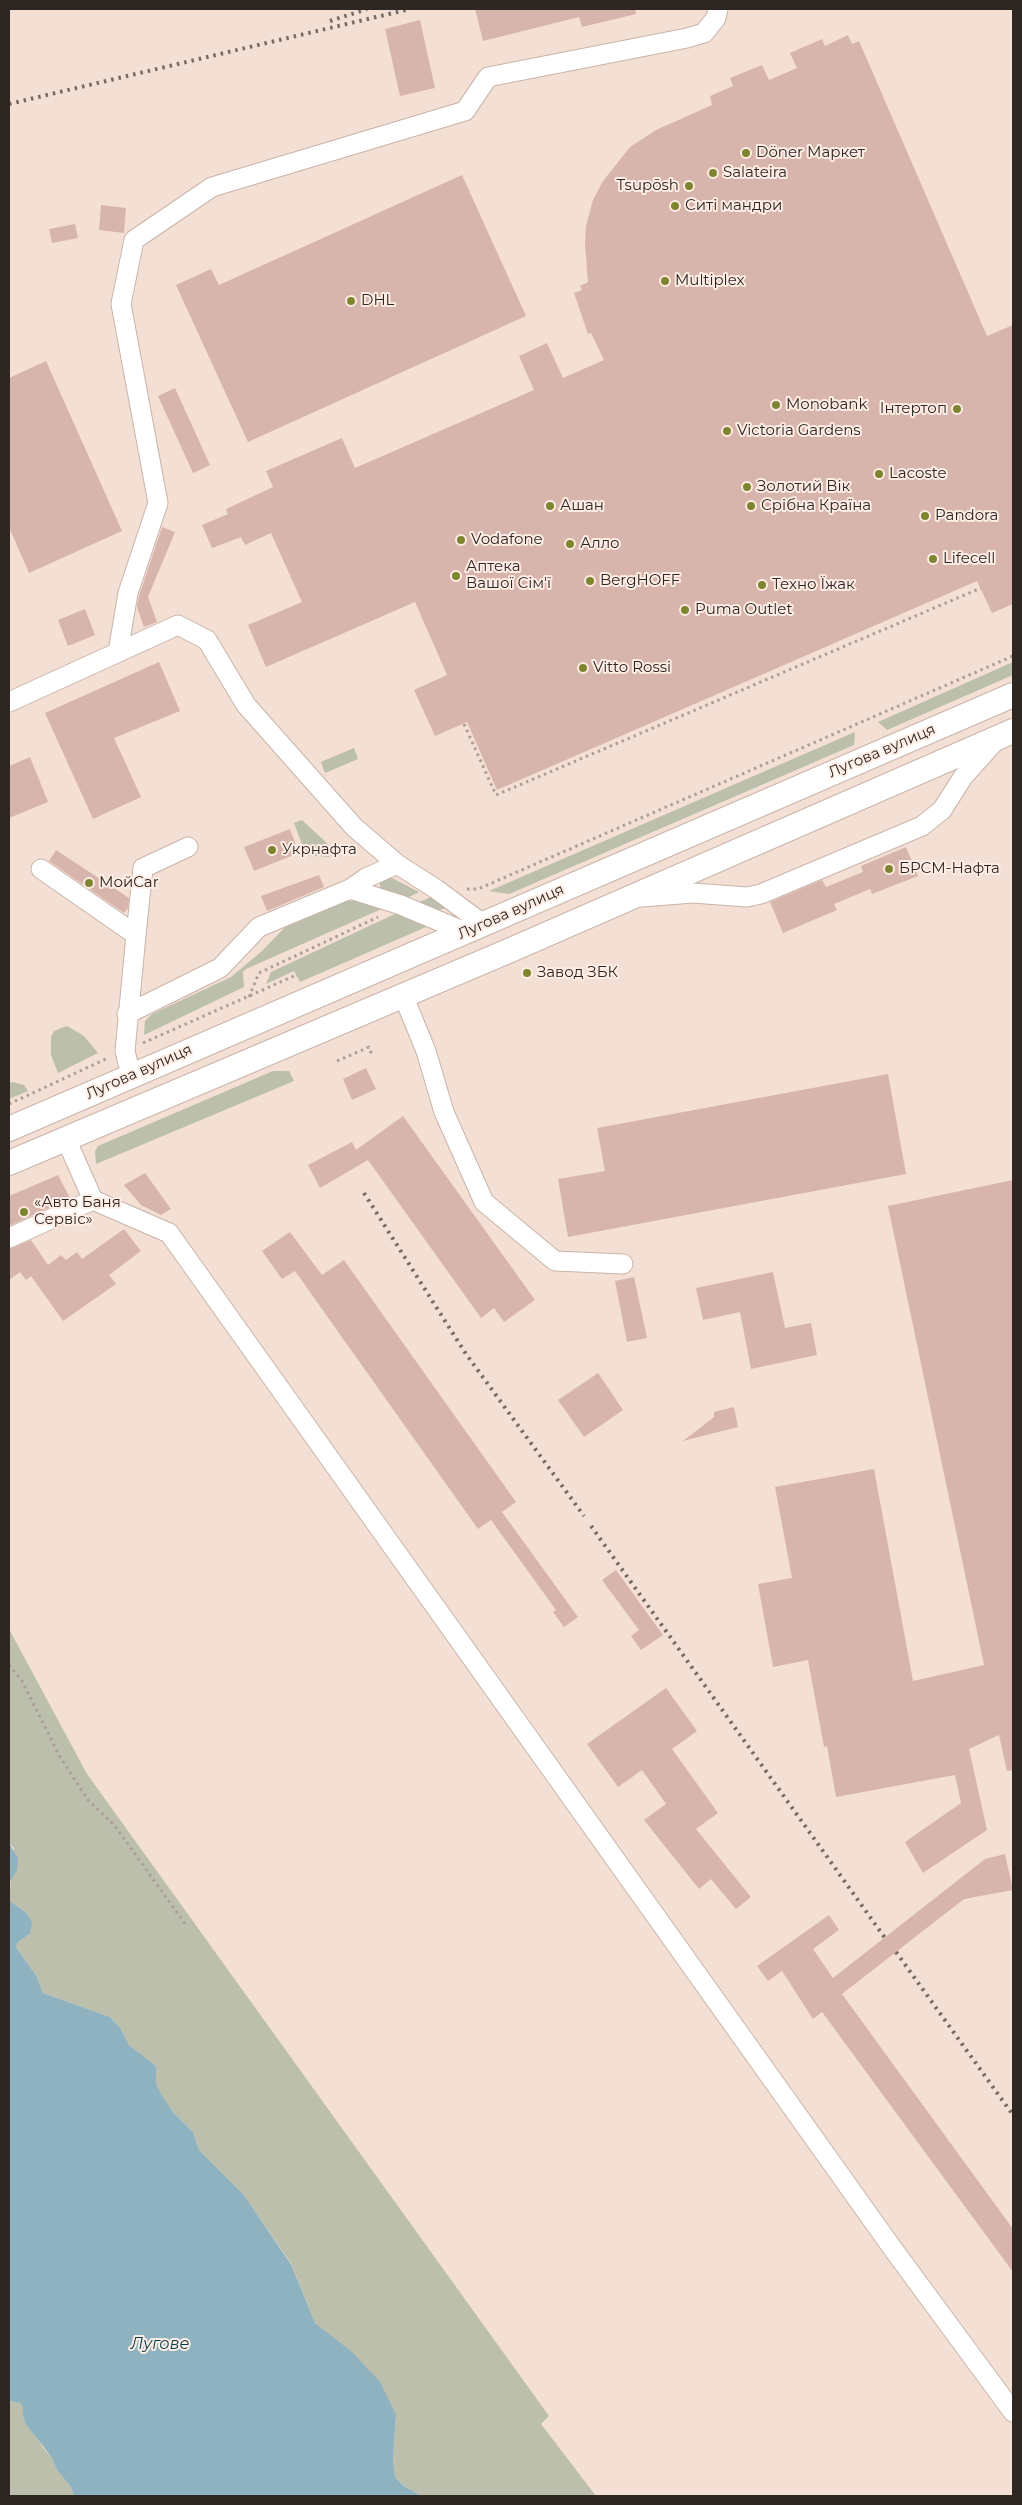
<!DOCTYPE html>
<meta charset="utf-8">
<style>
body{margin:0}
#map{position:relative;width:1022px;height:2505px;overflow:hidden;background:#f4dfd4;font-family:Montserrat,sans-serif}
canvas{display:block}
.frame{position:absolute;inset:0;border:10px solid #2d2622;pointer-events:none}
</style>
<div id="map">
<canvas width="1022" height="2505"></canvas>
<div class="frame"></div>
</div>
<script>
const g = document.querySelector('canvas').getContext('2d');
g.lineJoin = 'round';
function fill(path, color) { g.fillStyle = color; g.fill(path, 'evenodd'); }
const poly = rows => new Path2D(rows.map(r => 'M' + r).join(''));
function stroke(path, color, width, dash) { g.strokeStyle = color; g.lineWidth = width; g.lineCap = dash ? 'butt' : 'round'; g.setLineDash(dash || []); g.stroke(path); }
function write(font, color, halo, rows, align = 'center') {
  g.font = font + ' Montserrat,sans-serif'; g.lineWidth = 4; g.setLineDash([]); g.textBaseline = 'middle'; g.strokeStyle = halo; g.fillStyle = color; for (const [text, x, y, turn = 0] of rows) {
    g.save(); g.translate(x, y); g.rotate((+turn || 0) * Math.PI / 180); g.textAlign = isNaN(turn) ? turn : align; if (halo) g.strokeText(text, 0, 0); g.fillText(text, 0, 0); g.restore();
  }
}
const green = poly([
 [1013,662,1013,675,887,730,878,722],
 [855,732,854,745,509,894,489,891],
 [354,748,358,759,325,773,321,762],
 [302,820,330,846,332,851,329,857,306,855,294,823],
 [388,876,419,892,403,900,380,889,380,880],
 [431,897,450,907,439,910,413,905],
 [341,901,363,901,386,907,246,969,243,972,244,987,144,1035,145,1021,152,1014,231,977,261,952,290,922],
 [399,912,425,924,426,927,300,982,294,971,266,984,271,972],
 [67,1026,84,1036,98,1053,58,1073,51,1055,51,1037,54,1031],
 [273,1071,289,1071,294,1081,96,1164,95,1151,98,1146],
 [13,1082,24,1085,28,1091,9,1099,9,1083],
 [9,1629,87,1774,549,2416,541,2424,596,2496,422,2496,405,2487,395,2477,393,2459,396,2415,332,2339,315,2323,292,2265,244,2195,199,2150,193,2132,173,2112,161,2095,156,2084,156,2066,129,2045,121,2029,110,2017,43,1993,37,1977,16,1947,18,1942,30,1934,25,1912,9,1900,14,1848,9,1843],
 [9,2401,20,2403,23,2407,23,2416,43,2448,52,2458,57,2470,71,2487,74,2496,9,2496]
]);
const water = poly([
 [9,1843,18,1858,17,1870,9,1883],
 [9,1900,25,1912,32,1922,30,1934,18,1942,16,1947,37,1977,43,1993,110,2017,121,2029,129,2045,156,2066,156,2084,161,2094,173,2112,193,2132,199,2150,244,2195,292,2266,315,2323,352,2352,380,2382,396,2415,393,2459,395,2477,405,2487,422,2496,74,2496,71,2487,57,2470,52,2458,26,2424,23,2416,23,2407,20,2403,9,2401]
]);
const building = poly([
 [475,9,635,9,636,14,582,27,579,17,483,41],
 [420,20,435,88,400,96,385,29],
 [848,35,852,44,859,41,987,336,1013,325,1013,604,992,613,977,581,497,790,467,722,435,736,414,690,447,675,415,602,266,667,248,625,302,602,271,533,245,545,241,537,212,548,202,525,228,514,226,509,273,487,266,471,342,438,355,468,534,390,519,356,547,343,563,378,604,360,591,333,588,334,574,293,582,290,580,286,588,282,585,244,586,226,593,200,603,181,630,147,656,130,712,105,710,96,733,86,730,78,762,65,769,80,797,68,790,53,822,39,825,46],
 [462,175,526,316,248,442,176,285,211,269,219,285],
 [101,205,126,208,124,233,99,230],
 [75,224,78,238,52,243,49,229],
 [46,361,122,531,29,573,9,527,9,378],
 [175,388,210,465,193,473,158,396],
 [162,527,175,532,148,597,157,622,144,627,137,607,139,596],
 [85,609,95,635,68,646,58,620],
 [159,662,180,711,114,738,141,797,93,819,45,713],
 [30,757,48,802,9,818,9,766],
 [290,829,299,853,254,871,244,847],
 [906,847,918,876,872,894,870,889,834,904,837,910,783,933,770,902,822,880,826,887,863,872,861,866],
 [56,850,129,898,128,908,124,913,49,861],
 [319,875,324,887,267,911,261,896],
 [366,1068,376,1089,352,1100,343,1079],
 [888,1074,906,1174,568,1237,558,1179,605,1171,597,1128],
 [403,1116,535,1300,504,1322,494,1308,481,1318,368,1160,320,1188,308,1165,352,1142,356,1150],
 [145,1173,171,1209,161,1215,141,1205,124,1185],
 [58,1175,70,1198,9,1226,9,1196],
 [1013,1180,1013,1770,1007,1771,999,1735,969,1749,987,1830,923,1873,905,1842,961,1803,955,1775,836,1797,827,1746,824,1747,808,1660,773,1667,758,1584,792,1578,775,1487,874,1469,913,1681,984,1665,888,1206],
 [124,1229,141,1251,109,1275,116,1284,63,1321,31,1276,26,1280,20,1272,9,1280,9,1249,31,1240,48,1265,61,1255,66,1260,77,1252,82,1259],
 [290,1232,322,1275,344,1260,516,1502,502,1512,578,1617,564,1627,553,1612,556,1610,491,1520,478,1529,295,1271,282,1279,262,1251],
 [773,1272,785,1328,811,1323,817,1355,751,1369,740,1312,703,1320,696,1288],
 [634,1277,647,1338,627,1342,615,1281],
 [598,1373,623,1410,584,1437,558,1400],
 [734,1407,738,1427,683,1441,714,1417,714,1412],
 [616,1570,663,1635,641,1650,631,1636,639,1630,602,1580],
 [666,1688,697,1731,672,1749,718,1813,696,1829,751,1897,736,1909,711,1879,699,1889,644,1820,666,1804,642,1770,618,1787,587,1744],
 [1005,1854,1013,1890,964,1899,842,1994,1013,2229,1013,2272,822,2012,813,2019,782,1971,768,1981,757,1966,829,1915,839,1930,813,1949,833,1978,985,1859]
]);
const path = poly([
 [464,724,496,795,981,588],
 [467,889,478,889,1013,656],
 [249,997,259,973,378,917],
 [143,1043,294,976],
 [337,1061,369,1047,372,1055],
 [9,1104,108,1058],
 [9,1665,22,1681,60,1757,88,1800,115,1826,186,1925]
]);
const minor = poly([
 [118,652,128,593,158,503,121,304,134,240,212,187,465,111,488,77,687,38,704,33,716,18,718,9],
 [9,702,178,625,207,640,246,705,354,827,397,864,436,889,483,924],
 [41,869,136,935,125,1051,131,1075],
 [350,889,401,905,465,932],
 [642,897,693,893,747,897,761,894,922,826,942,810,963,777,997,739],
 [136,935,143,868,188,847],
 [403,995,426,1051,444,1112,484,1202,555,1261,623,1264],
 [127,1014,220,968,259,927,350,889,366,878,397,864],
 [66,1139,93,1200,169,1233,893,2249,1013,2412],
 [9,1238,93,1200]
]);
const major = poly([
 [9,1129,1013,695],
 [9,1163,506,952,1013,731]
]);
const rail = poly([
 [330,21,367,9],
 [9,104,410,9],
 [364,1193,466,1354,584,1516],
 [591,1526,885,1938],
 [896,1952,1013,2115]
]);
const markers = [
 [746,153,5,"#7e8530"],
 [713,173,5,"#7e8530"],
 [689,186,5,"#7e8530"],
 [675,206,5,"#7e8530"],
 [665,281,5,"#7e8530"],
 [351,301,5,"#7e8530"],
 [776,405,5,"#7e8530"],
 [957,409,5,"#7e8530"],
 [727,431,5,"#7e8530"],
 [879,474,5,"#7e8530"],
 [747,487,5,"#7e8530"],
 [550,506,5,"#7e8530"],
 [751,506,5,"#7e8530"],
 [925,516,5,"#7e8530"],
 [461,540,5,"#7e8530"],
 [570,544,5,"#7e8530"],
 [933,559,5,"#7e8530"],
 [456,576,5,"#7e8530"],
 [590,581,5,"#7e8530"],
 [762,585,5,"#7e8530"],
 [685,610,5,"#7e8530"],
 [583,668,5,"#7e8530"],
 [272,850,5,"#7e8530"],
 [889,869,5,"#7e8530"],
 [89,883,5,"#7e8530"],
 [527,973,5,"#7e8530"],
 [24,1212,5,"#7e8530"]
];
const poiNames = [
 ["Döner Маркет",756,153],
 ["Salateira",723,173],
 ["Tsupōsh",679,186,"right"],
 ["Ситі мандри",685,206],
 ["Multiplex",675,281],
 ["DHL",361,301],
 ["Monobank",786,405],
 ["Інтертоп",947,409,"right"],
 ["Victoria Gardens",737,431],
 ["Lacoste",889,474],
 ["Золотий Вік",757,487],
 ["Ашан",560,506],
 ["Срібна Країна",761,506],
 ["Pandora",935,516],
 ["Vodafone",471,540],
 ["Алло",580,544],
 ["Lifecell",943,559],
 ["Аптека",466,567],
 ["Вашої Сім'ї",466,584],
 ["BergHOFF",600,581],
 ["Техно Їжак",772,585],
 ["Puma Outlet",695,610],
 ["Vitto Rossi",593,668],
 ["Укрнафта",282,850],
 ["БРСМ-Нафта",899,869],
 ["МойCar",99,883],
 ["Завод ЗБК",537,973],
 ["«Авто Баня",34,1203],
 ["Сервіс»",34,1220]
];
const streetNames = [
 ["Лугова вулиця",882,751,-23],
 ["Лугова вулиця",511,912,-24],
 ["Лугова вулиця",139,1072,-24]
];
const waterNames = [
 ["Лугове",160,2344]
];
fill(green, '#bbbfab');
fill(water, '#8eb2bf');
fill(building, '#d8b5ac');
stroke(minor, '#c8b4a9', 21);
stroke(major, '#c8b4a9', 26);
stroke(path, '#ad9d95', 3, [2.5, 4]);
stroke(minor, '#fff', 19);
stroke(major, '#fff', 24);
stroke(rail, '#756963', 4, [2.5, 5]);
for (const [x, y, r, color] of markers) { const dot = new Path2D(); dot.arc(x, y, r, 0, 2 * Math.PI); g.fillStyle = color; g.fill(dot); stroke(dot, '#feede4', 2); }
write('15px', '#2d2622', '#feede4', poiNames, 'left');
write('15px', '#2d2622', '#feede4', streetNames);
write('italic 16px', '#023a49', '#feede4', waterNames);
</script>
